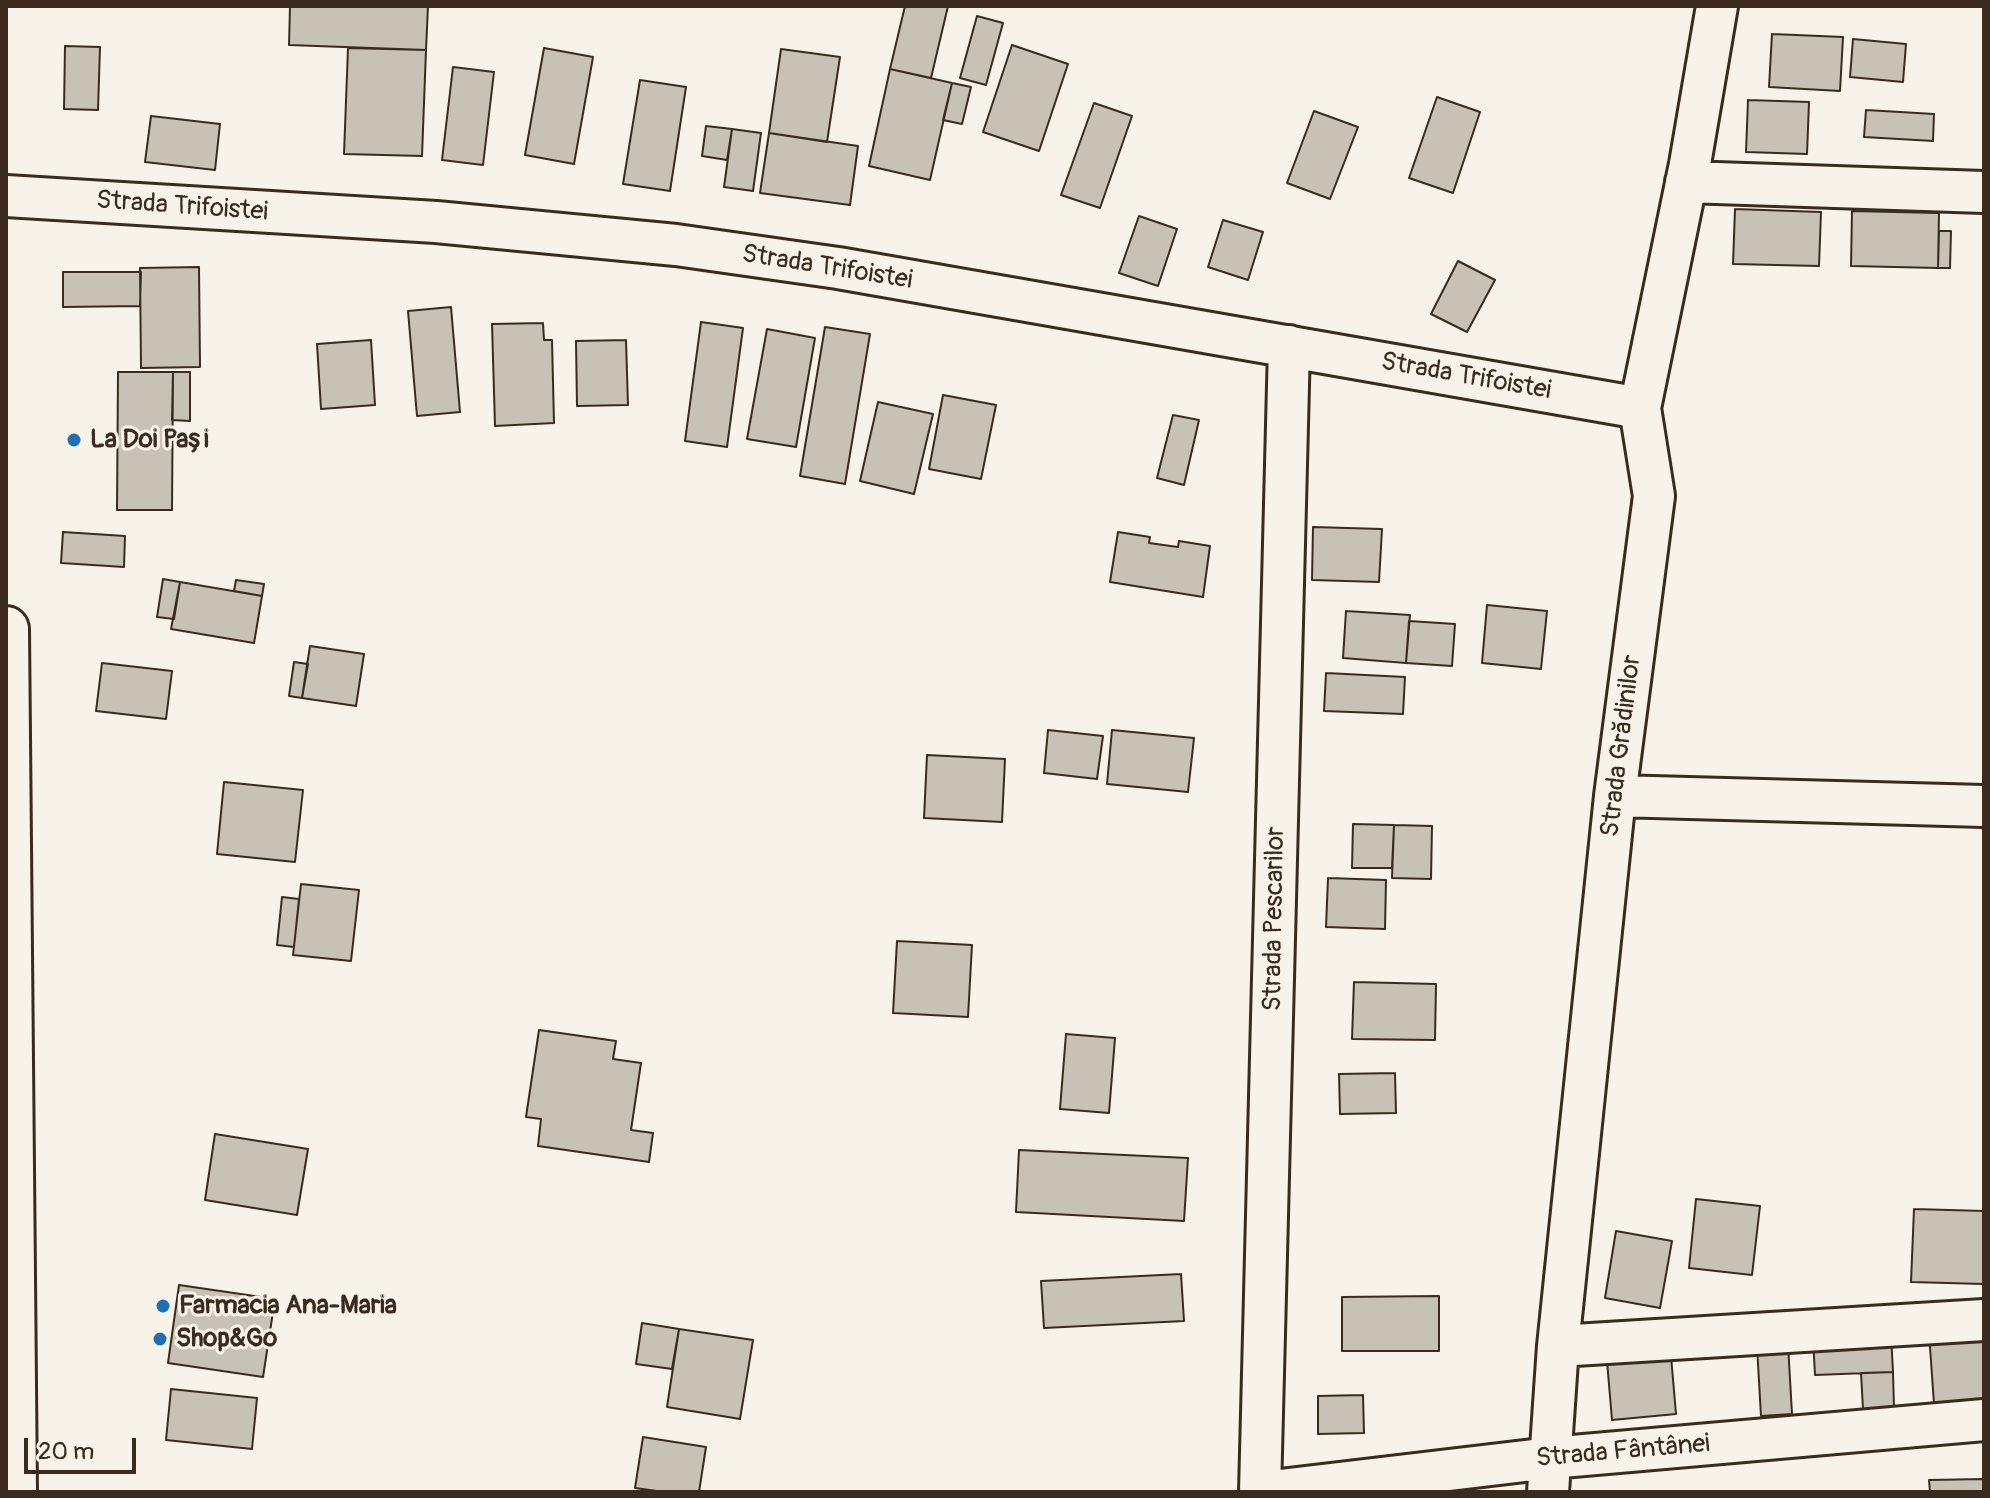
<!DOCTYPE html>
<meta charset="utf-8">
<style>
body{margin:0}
#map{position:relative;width:1990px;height:1498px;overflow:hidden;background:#f7f3e8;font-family:Pangolin,sans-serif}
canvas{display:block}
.frame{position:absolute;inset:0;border:8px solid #3b2a1e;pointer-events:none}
.scale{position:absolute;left:24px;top:1438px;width:112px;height:36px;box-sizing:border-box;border:4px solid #3b2a1e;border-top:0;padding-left:10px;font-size:24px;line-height:28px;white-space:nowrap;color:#3b2a1e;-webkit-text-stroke:6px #f7f3e8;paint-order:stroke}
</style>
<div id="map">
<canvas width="1990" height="1498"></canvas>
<div class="frame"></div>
<div class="scale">20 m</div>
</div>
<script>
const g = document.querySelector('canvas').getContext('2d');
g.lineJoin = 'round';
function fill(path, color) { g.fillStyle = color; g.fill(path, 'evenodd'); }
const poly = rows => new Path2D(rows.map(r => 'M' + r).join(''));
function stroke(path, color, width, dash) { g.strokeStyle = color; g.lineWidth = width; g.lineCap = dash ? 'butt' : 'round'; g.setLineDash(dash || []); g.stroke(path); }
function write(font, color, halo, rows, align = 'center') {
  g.font = font + ' Pangolin,sans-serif'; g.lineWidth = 6; g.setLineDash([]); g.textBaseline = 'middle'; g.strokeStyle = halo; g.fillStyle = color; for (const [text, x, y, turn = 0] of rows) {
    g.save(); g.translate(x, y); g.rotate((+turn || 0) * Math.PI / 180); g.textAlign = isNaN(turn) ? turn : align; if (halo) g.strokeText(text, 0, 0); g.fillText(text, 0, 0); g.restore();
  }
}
const building = poly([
 [290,6,428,6,426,50,289,45,290,6],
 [905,6,948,6,931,78,890,69,905,6],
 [977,16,1003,23,986,85,960,78,977,16],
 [1772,34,1843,37,1840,91,1769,87,1772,34],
 [1853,39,1906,44,1903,82,1850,77,1853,39],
 [1012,45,1068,64,1039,151,983,132,1012,45],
 [65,46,100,47,98,110,64,109,65,46],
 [348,48,426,50,422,156,344,154,348,48],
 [544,48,593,57,574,164,525,155,544,48],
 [781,49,840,57,827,142,769,133,781,49],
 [453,67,494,72,483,165,442,160,453,67],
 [890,69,952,83,930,180,869,166,890,69],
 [640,80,686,87,670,191,623,184,640,80],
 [952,83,971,87,962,124,943,120,952,83],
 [1437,97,1480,112,1453,193,1409,178,1437,97],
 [1748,100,1809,102,1807,154,1746,152,1748,100],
 [1094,103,1132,116,1100,208,1061,195,1094,103],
 [1866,110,1934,114,1933,141,1864,137,1866,110],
 [1314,111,1358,127,1330,199,1287,183,1314,111],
 [151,116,220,124,215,170,145,162,151,116],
 [706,126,732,129,727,160,702,156,706,126],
 [732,129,761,133,753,191,724,187,732,129],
 [769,133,858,146,850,205,760,193,769,133],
 [1735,209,1821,212,1819,266,1733,264,1735,209],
 [1852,211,1939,213,1938,268,1851,266,1852,211],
 [1139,216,1177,229,1158,286,1119,273,1139,216],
 [1223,220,1263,232,1248,280,1208,267,1223,220],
 [1939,231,1951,231,1950,268,1938,268,1939,231],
 [1458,261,1495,280,1467,332,1431,314,1458,261],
 [199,267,200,367,141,368,140,268,199,267],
 [63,272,141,272,140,306,63,307,63,272],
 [451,307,460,412,417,416,408,311,451,307],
 [701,322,743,328,727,447,685,441,701,322],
 [543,323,544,340,552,340,554,423,495,426,492,324,543,323],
 [825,327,870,334,845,484,800,476,825,327],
 [767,329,815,338,796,447,747,439,767,329],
 [371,340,375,405,321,409,317,344,371,340],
 [626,340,628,405,577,406,576,341,626,340],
 [118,372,173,372,172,510,117,510,118,372],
 [173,372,190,372,190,421,172,420,173,372],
 [943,395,996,405,981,479,929,469,943,395],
 [878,402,933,414,914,494,860,481,878,402],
 [1173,415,1199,420,1184,485,1157,478,1173,415],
 [1313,527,1382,529,1379,582,1312,580,1313,527],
 [63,532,125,536,124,567,61,563,63,532],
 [1118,532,1150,537,1149,543,1178,547,1179,541,1210,546,1203,597,1110,582,1118,532],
 [163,579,180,582,174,619,157,617,163,579],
 [236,580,264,584,262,596,234,591,236,580],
 [180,582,262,596,254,643,171,629,180,582],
 [1487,605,1547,611,1541,669,1482,663,1487,605],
 [1346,611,1410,615,1406,663,1343,658,1346,611],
 [1409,621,1455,624,1452,666,1406,663,1409,621],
 [310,646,364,654,356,706,302,698,310,646],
 [294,662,308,664,302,698,289,696,294,662],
 [102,663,172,671,166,719,96,711,102,663],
 [1326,673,1405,677,1403,714,1324,711,1326,673],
 [1048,730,1103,736,1097,779,1044,773,1048,730],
 [1112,730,1194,738,1188,792,1107,784,1112,730],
 [927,755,1005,759,1002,822,924,818,927,755],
 [224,782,303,790,295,862,217,854,224,782],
 [1353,824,1394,825,1392,868,1352,868,1353,824],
 [1394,825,1432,826,1431,879,1392,878,1394,825],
 [1328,878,1386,880,1385,929,1326,927,1328,878],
 [301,884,359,890,351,961,293,955,301,884],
 [282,897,299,899,294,947,277,945,282,897],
 [897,941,972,945,968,1017,893,1013,897,941],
 [1354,982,1436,984,1435,1040,1352,1039,1354,982],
 [539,1030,616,1041,613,1059,641,1063,631,1130,653,1133,649,1162,538,1146,541,1119,526,1117,539,1030],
 [1066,1034,1115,1038,1109,1113,1060,1109,1066,1034],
 [1395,1073,1396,1113,1340,1114,1339,1074,1395,1073],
 [215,1134,308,1149,297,1215,205,1200,215,1134],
 [1019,1150,1188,1158,1184,1221,1016,1212,1019,1150],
 [1696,1199,1760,1206,1752,1275,1689,1268,1696,1199],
 [1914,1209,1984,1211,1983,1284,1911,1282,1914,1209],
 [1616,1231,1672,1241,1660,1308,1605,1298,1616,1231],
 [1181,1274,1184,1321,1044,1328,1041,1281,1181,1274],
 [179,1285,275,1299,263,1377,168,1363,179,1285],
 [1439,1296,1439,1351,1342,1351,1342,1297,1439,1296],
 [642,1323,679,1329,672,1369,636,1364,642,1323],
 [679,1329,753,1340,740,1419,667,1407,679,1329],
 [1984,1329,1984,1401,1934,1404,1929,1333,1984,1329],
 [1891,1334,1893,1372,1815,1375,1813,1338,1891,1334],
 [1788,1344,1792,1414,1761,1416,1757,1346,1788,1344],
 [1671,1356,1676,1414,1612,1420,1607,1361,1671,1356],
 [1893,1372,1894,1408,1863,1409,1861,1373,1893,1372],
 [171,1389,257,1398,252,1449,166,1440,171,1389],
 [1363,1395,1364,1433,1318,1434,1318,1396,1363,1395],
 [643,1437,706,1447,699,1492,664,1492,635,1488,643,1437],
 [1984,1479,1984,1492,1930,1492,1929,1480,1984,1479]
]);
const street = poly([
 [1686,182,1984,192],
 [6,196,436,222,676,245,838,268,1640,408],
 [1615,796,1984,806],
 [1558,1346,1984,1320],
 [1260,1492,1289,346],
 [1263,1492,1550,1458,1984,1420],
 [1548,1492,1558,1346,1615,796,1654,496,1640,408,1690,164,1717,6]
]);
const secondary = poly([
 [6,629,14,1492]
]);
const markers = [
 [74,440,8,"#1f6fb2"],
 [163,1306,8,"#1f6fb2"],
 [160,1339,8,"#1f6fb2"]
];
const streetNames = [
 ["Strada Trifoistei",182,207,4],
 ["Strada Trifoistei",827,268,9],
 ["Strada Trifoistei",1466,377,10],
 ["Strada Grădinilor",1622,746,-83],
 ["Strada Pescarilor",1275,919,-89],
 ["Strada Fântânei",1623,1452,-5]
];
const poiNames = [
 ["La Doi Pași",90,440],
 ["Farmacia Ana-Maria",179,1306],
 ["Shop&Go",176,1339]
];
fill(building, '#c8c1b6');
stroke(building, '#3b2a1e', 2);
stroke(street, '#3b2a1e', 46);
stroke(secondary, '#3b2a1e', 50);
stroke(street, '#f7f3e8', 40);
stroke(secondary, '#f7f3e8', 44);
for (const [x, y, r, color] of markers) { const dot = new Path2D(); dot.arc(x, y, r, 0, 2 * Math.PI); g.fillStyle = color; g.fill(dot); stroke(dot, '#f7f3e8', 3); }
write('26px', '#3b2a1e', '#f7f3e8', streetNames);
write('bold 26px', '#3b2a1e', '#f7f3e8', poiNames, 'left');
</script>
